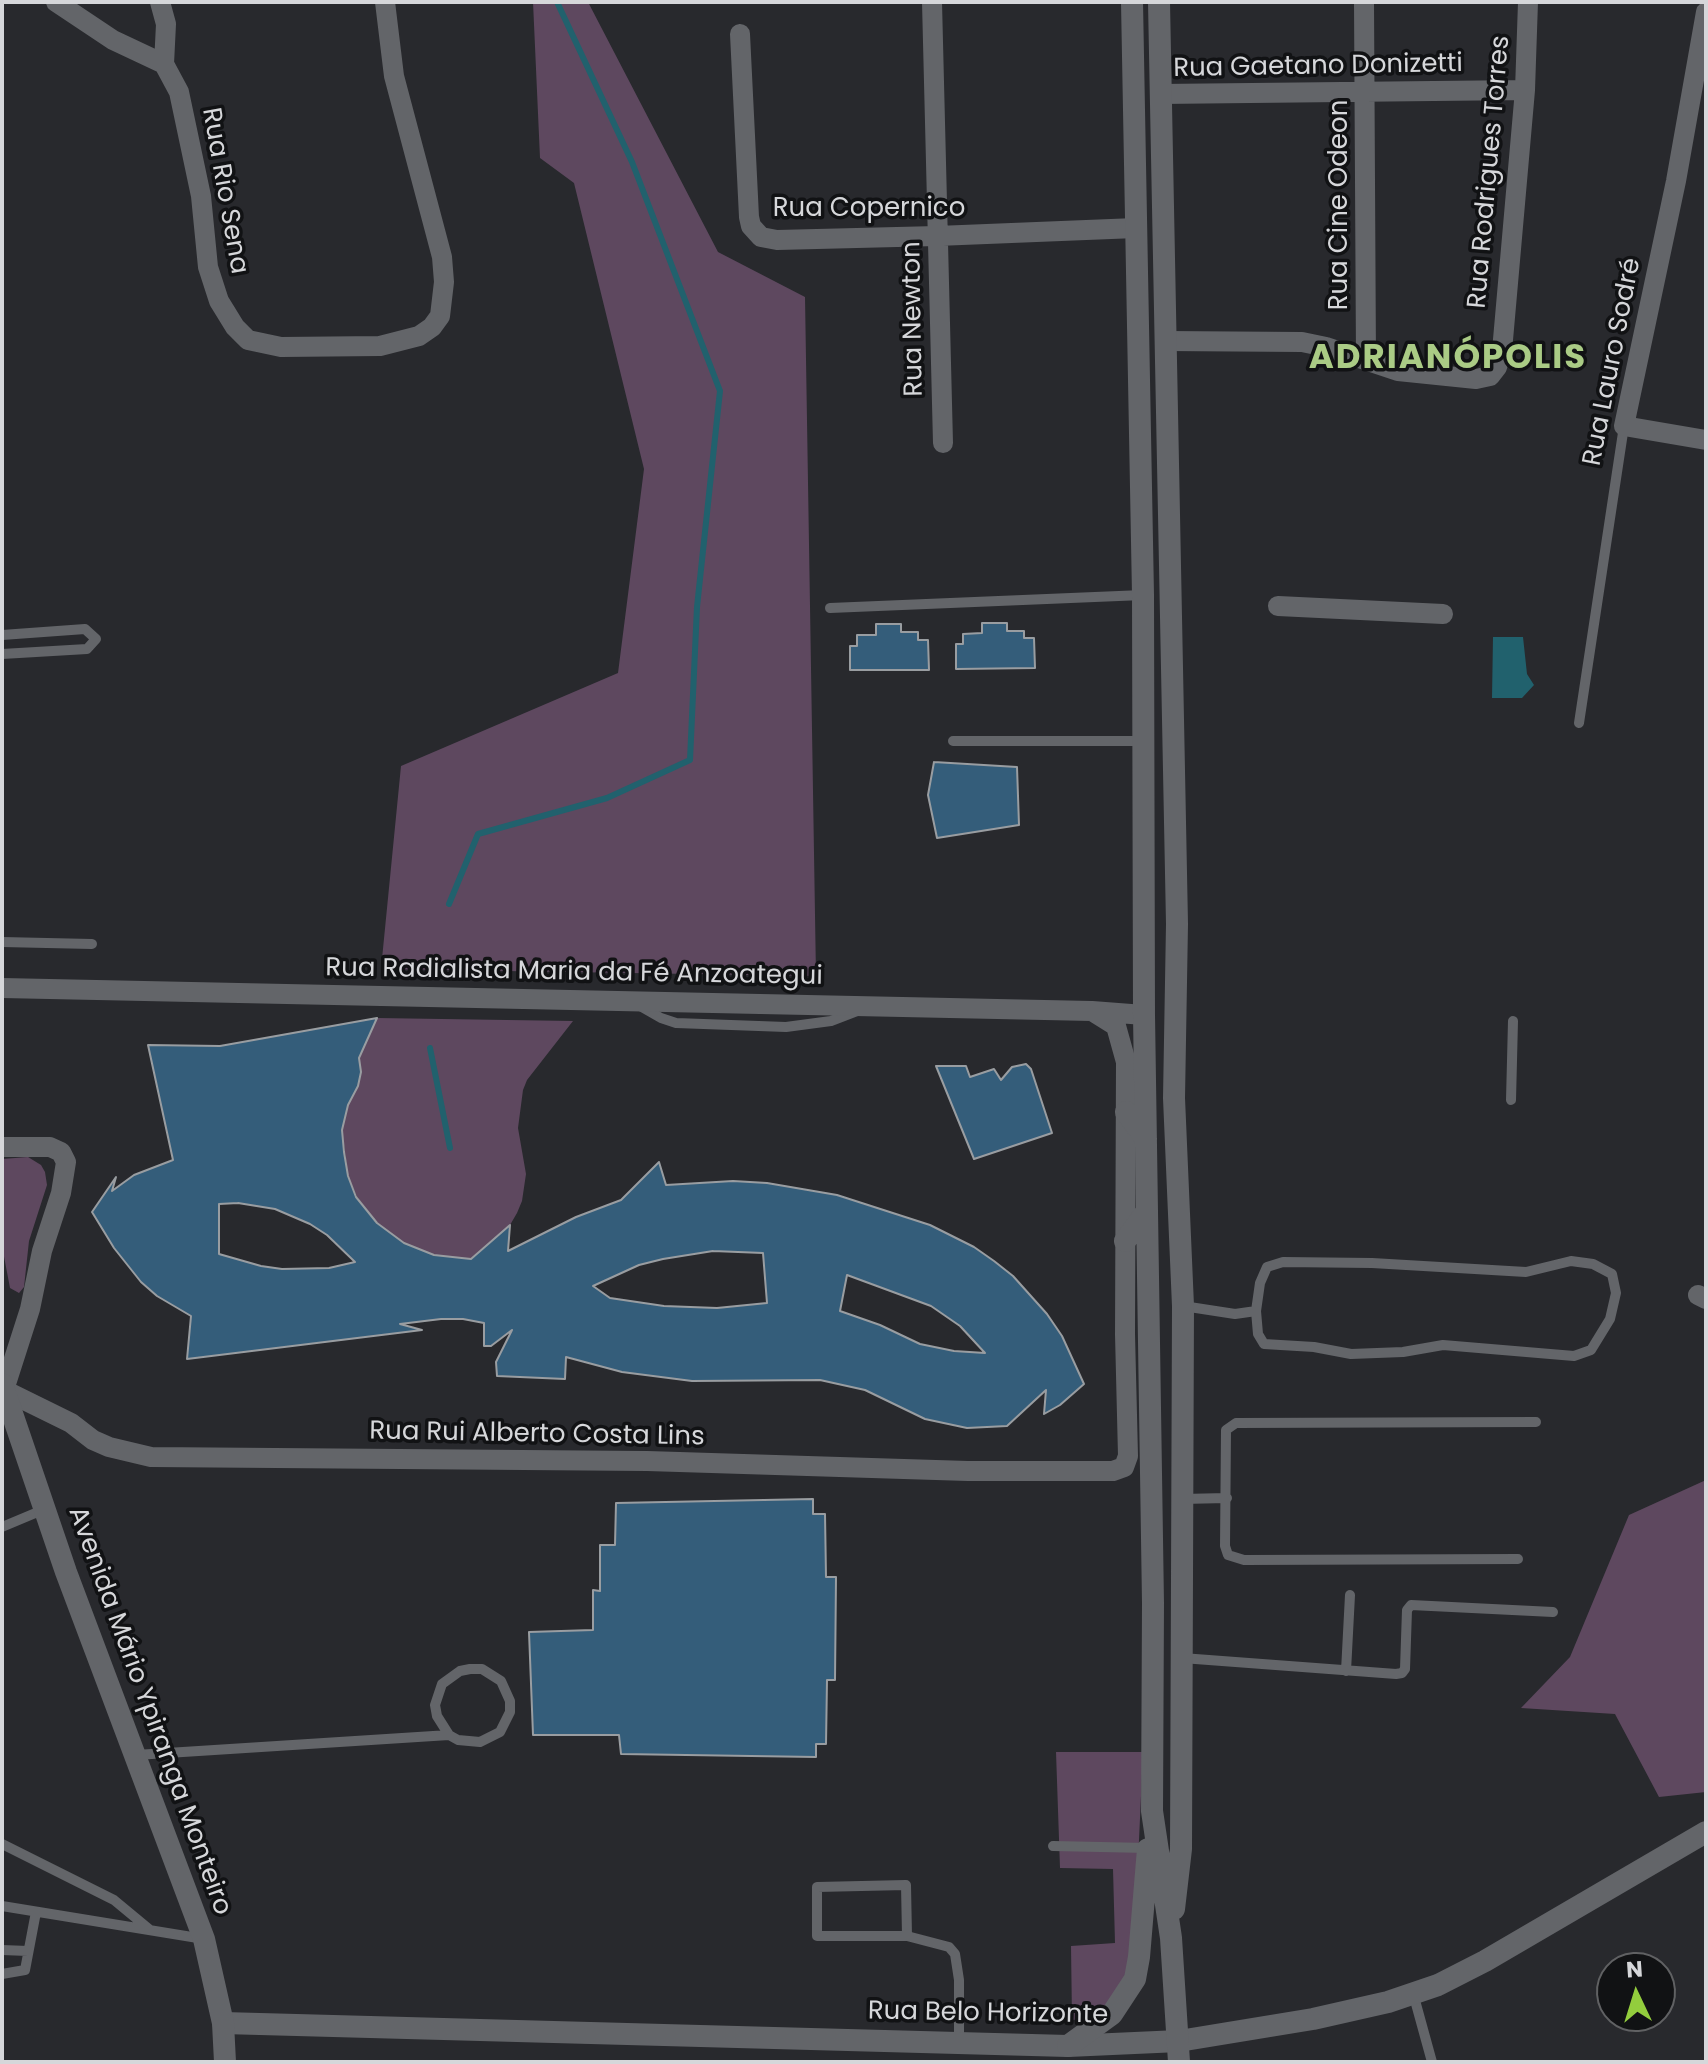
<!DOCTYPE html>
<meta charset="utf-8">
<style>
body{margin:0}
#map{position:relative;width:1708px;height:2064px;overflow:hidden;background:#28292d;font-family:Poppins,sans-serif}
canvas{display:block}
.frame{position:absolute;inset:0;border:4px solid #d6d7da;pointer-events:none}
.north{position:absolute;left:1596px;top:1952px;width:80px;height:80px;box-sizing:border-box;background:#111214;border:2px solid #606163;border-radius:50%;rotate:356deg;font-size:22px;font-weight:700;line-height:32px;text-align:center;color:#d6d7da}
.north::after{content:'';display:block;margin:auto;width:28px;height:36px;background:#93cd3d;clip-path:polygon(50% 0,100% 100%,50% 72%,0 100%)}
</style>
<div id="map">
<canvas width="1708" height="2064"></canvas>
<div class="frame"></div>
<div class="north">N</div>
</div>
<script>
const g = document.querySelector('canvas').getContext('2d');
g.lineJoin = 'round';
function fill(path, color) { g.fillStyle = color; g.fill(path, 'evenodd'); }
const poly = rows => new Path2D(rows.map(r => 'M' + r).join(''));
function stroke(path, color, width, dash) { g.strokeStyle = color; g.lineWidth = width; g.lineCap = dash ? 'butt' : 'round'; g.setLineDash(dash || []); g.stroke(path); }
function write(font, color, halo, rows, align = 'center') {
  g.font = font + ' Poppins,sans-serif'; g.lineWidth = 7; g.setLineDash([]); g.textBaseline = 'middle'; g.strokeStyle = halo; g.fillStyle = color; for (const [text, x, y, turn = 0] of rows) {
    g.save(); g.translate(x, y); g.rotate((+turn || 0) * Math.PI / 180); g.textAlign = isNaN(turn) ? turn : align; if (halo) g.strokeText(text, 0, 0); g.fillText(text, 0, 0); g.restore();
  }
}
const green = poly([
 [533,2,588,2,718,252,805,297,816,976,381,969,401,766,618,673,644,469,574,183,540,158],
 [377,1018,573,1021,527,1080,523,1090,518,1128,526,1174,522,1201,517,1213,510,1225,471,1259,434,1255,404,1243,377,1223,357,1197,348,1176,342,1130,348,1105,358,1085,361,1072,359,1058],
 [28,1157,41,1165,45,1172,47,1185,29,1241,24,1287,19,1293,10,1288,2,1246,2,1159],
 [1706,1480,1706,1792,1659,1797,1615,1714,1521,1708,1570,1657,1629,1515],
 [1056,1752,1143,1752,1133,1972,1104,2018,1072,2020,1071,1946,1115,1943,1113,1869,1060,1868]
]);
const water = poly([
 [1493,637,1523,637,1527,674,1534,685,1522,698,1492,698]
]);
const stream = poly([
 [449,904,478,834,607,798,690,760,697,607,720,391,632,162,557,2],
 [430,1048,450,1148]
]);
const building = poly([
 [982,623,1007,623,1007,631,1024,631,1024,638,1034,638,1035,668,956,669,956,644,963,644,963,634,982,633,982,623],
 [876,624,901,624,901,632,918,632,918,640,928,640,929,670,850,670,850,646,857,646,857,635,876,635,876,624],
 [934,762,1017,767,1019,825,937,838,928,795,934,762],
 [377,1018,359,1058,361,1072,358,1086,348,1105,342,1130,344,1152,348,1176,356,1197,377,1223,404,1243,434,1255,471,1259,510,1225,508,1251,576,1217,621,1200,659,1162,666,1185,733,1181,767,1183,837,1195,930,1225,974,1247,994,1261,1013,1276,1047,1314,1062,1336,1084,1384,1060,1405,1044,1414,1046,1390,1007,1426,967,1428,925,1419,865,1390,820,1380,692,1381,622,1372,566,1357,565,1379,497,1376,496,1362,512,1330,491,1346,484,1346,484,1323,463,1319,441,1319,400,1324,422,1330,187,1359,191,1316,157,1296,141,1282,114,1248,92,1212,116,1177,112,1191,134,1175,173,1160,148,1045,220,1046,377,1018],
 [238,1203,275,1209,310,1224,327,1235,355,1262,329,1268,282,1269,261,1266,219,1254,219,1204,238,1203],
 [713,1251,763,1253,767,1303,717,1308,664,1306,610,1298,593,1286,639,1265,663,1259,713,1251],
 [847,1275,931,1306,960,1326,985,1353,954,1351,920,1344,880,1325,840,1311,847,1275],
 [1026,1064,1031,1069,1052,1133,974,1159,936,1066,966,1066,970,1077,994,1069,1001,1080,1012,1067,1026,1064],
 [813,1499,813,1514,825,1514,826,1577,836,1577,835,1680,827,1680,826,1744,816,1744,816,1757,621,1754,619,1735,533,1735,529,1632,593,1630,593,1590,600,1591,600,1545,615,1545,616,1503,813,1499]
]);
const service = poly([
 [830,608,1143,595],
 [2,635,85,629,96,639,87,649,2,654],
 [1579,723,1624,426],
 [953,741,1143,741],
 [2,942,92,944],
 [640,1006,661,1018,676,1023,786,1027,831,1021,857,1011],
 [1511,1100,1513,1021],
 [1571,1261,1593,1264,1612,1274,1616,1293,1610,1319,1591,1350,1574,1356,1443,1345,1403,1352,1351,1354,1314,1347,1264,1344,1258,1334,1256,1311,1260,1283,1267,1267,1283,1262,1372,1263,1526,1272,1571,1261],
 [1183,1306,1235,1314,1256,1311],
 [1182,1499,1227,1498],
 [2,1527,45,1509],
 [1518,1559,1244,1560,1228,1555,1225,1546,1226,1430,1236,1423,1536,1422],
 [1182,1658,1396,1674,1402,1673,1405,1669,1407,1610,1411,1605,1553,1612],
 [1346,1671,1350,1595],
 [136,1755,449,1735,458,1740,480,1742,500,1732,510,1712,510,1701,501,1681,482,1669,470,1669,460,1671,442,1684,435,1705,437,1716,449,1735],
 [2,1844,114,1900,149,1929],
 [1053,1846,1148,1848],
 [2,1906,204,1939],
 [907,1936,906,1885,817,1887,817,1936,907,1936,949,1947,955,1954,959,1980,959,2043],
 [2,1950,28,1951],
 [2,1974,25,1970,36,1912],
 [1413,1993,1432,2062]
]);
const minor = poly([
 [56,2,113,40,164,64],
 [160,2,166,24,164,64,179,92,201,196,208,267,219,301,235,327,248,340,281,347,380,346,419,336,432,327,440,316,444,282,442,257,394,76,385,2],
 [932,2,943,443],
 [1364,2,1366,361],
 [1706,12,1676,181,1624,426,1706,440],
 [740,34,749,217,751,226,761,237,777,240,937,236,1136,228],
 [1160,94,1525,90],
 [1166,341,1302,342,1326,347,1398,371,1476,379,1490,376,1497,367,1502,351,1525,90,1528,2],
 [1278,606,1443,614],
 [2,988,1092,1011,1144,1015],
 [2,1147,50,1147,61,1152,66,1162,61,1193,42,1251,30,1309,4,1390,71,1423,93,1440,109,1447,151,1457,647,1461,968,1471,1113,1471,1124,1467,1128,1456,1125,1334,1126,1062,1116,1026,1092,1011],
 [1698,1295,1706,1299]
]);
const tertiary = poly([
 [223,2023,1068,2046,1179,2041,1313,2019,1388,2002,1438,1985,1485,1961,1706,1832]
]);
const secondary = poly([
 [1132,2,1143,595,1144,1015,1153,1603,1152,1811,1171,1938,1179,2062],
 [1159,2,1177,924,1174,1098,1183,1306,1181,1849,1174,1909],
 [1126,1112,1146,1139],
 [1125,1241,1147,1211],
 [2,1384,66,1572,204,1939,223,2023,225,2062],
 [1068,2046,1112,2014,1135,1979,1139,1957,1148,1849]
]);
const streetNames = [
 ["Rua Gaetano Donizetti",1318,67,-1],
 ["Rua Rodrigues Torres",1490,172,-85],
 ["Rua Rio Sena",224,191,80],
 ["Rua Cine Odeon",1340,205,-90],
 ["Rua Copernico",869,209],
 ["Rua Newton",914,319,-91],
 ["Rua Lauro Sodré",1613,362,-79],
 ["Rua Radialista Maria da Fé Anzoategui",574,973,1],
 ["Rua Rui Alberto Costa Lins",537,1435,1],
 ["Avenida Mário Ypiranga Monteiro",149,1711,70],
 ["Rua Belo Horizonte",988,2014,1]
];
const districtNames = [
 ["ADRIANÓPOLIS",1448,359]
];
fill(green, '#5e485f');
fill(water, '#21616d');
stroke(stream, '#21616d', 6);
fill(building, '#345d7a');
stroke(building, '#999da1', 2);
stroke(service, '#636569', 10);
stroke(minor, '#636569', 20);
stroke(tertiary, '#636569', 22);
stroke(secondary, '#636569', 22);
write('26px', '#d6d7da', '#111214', streetNames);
g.letterSpacing = '2px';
write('bold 34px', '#aacb85', '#111214', districtNames);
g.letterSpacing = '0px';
</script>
